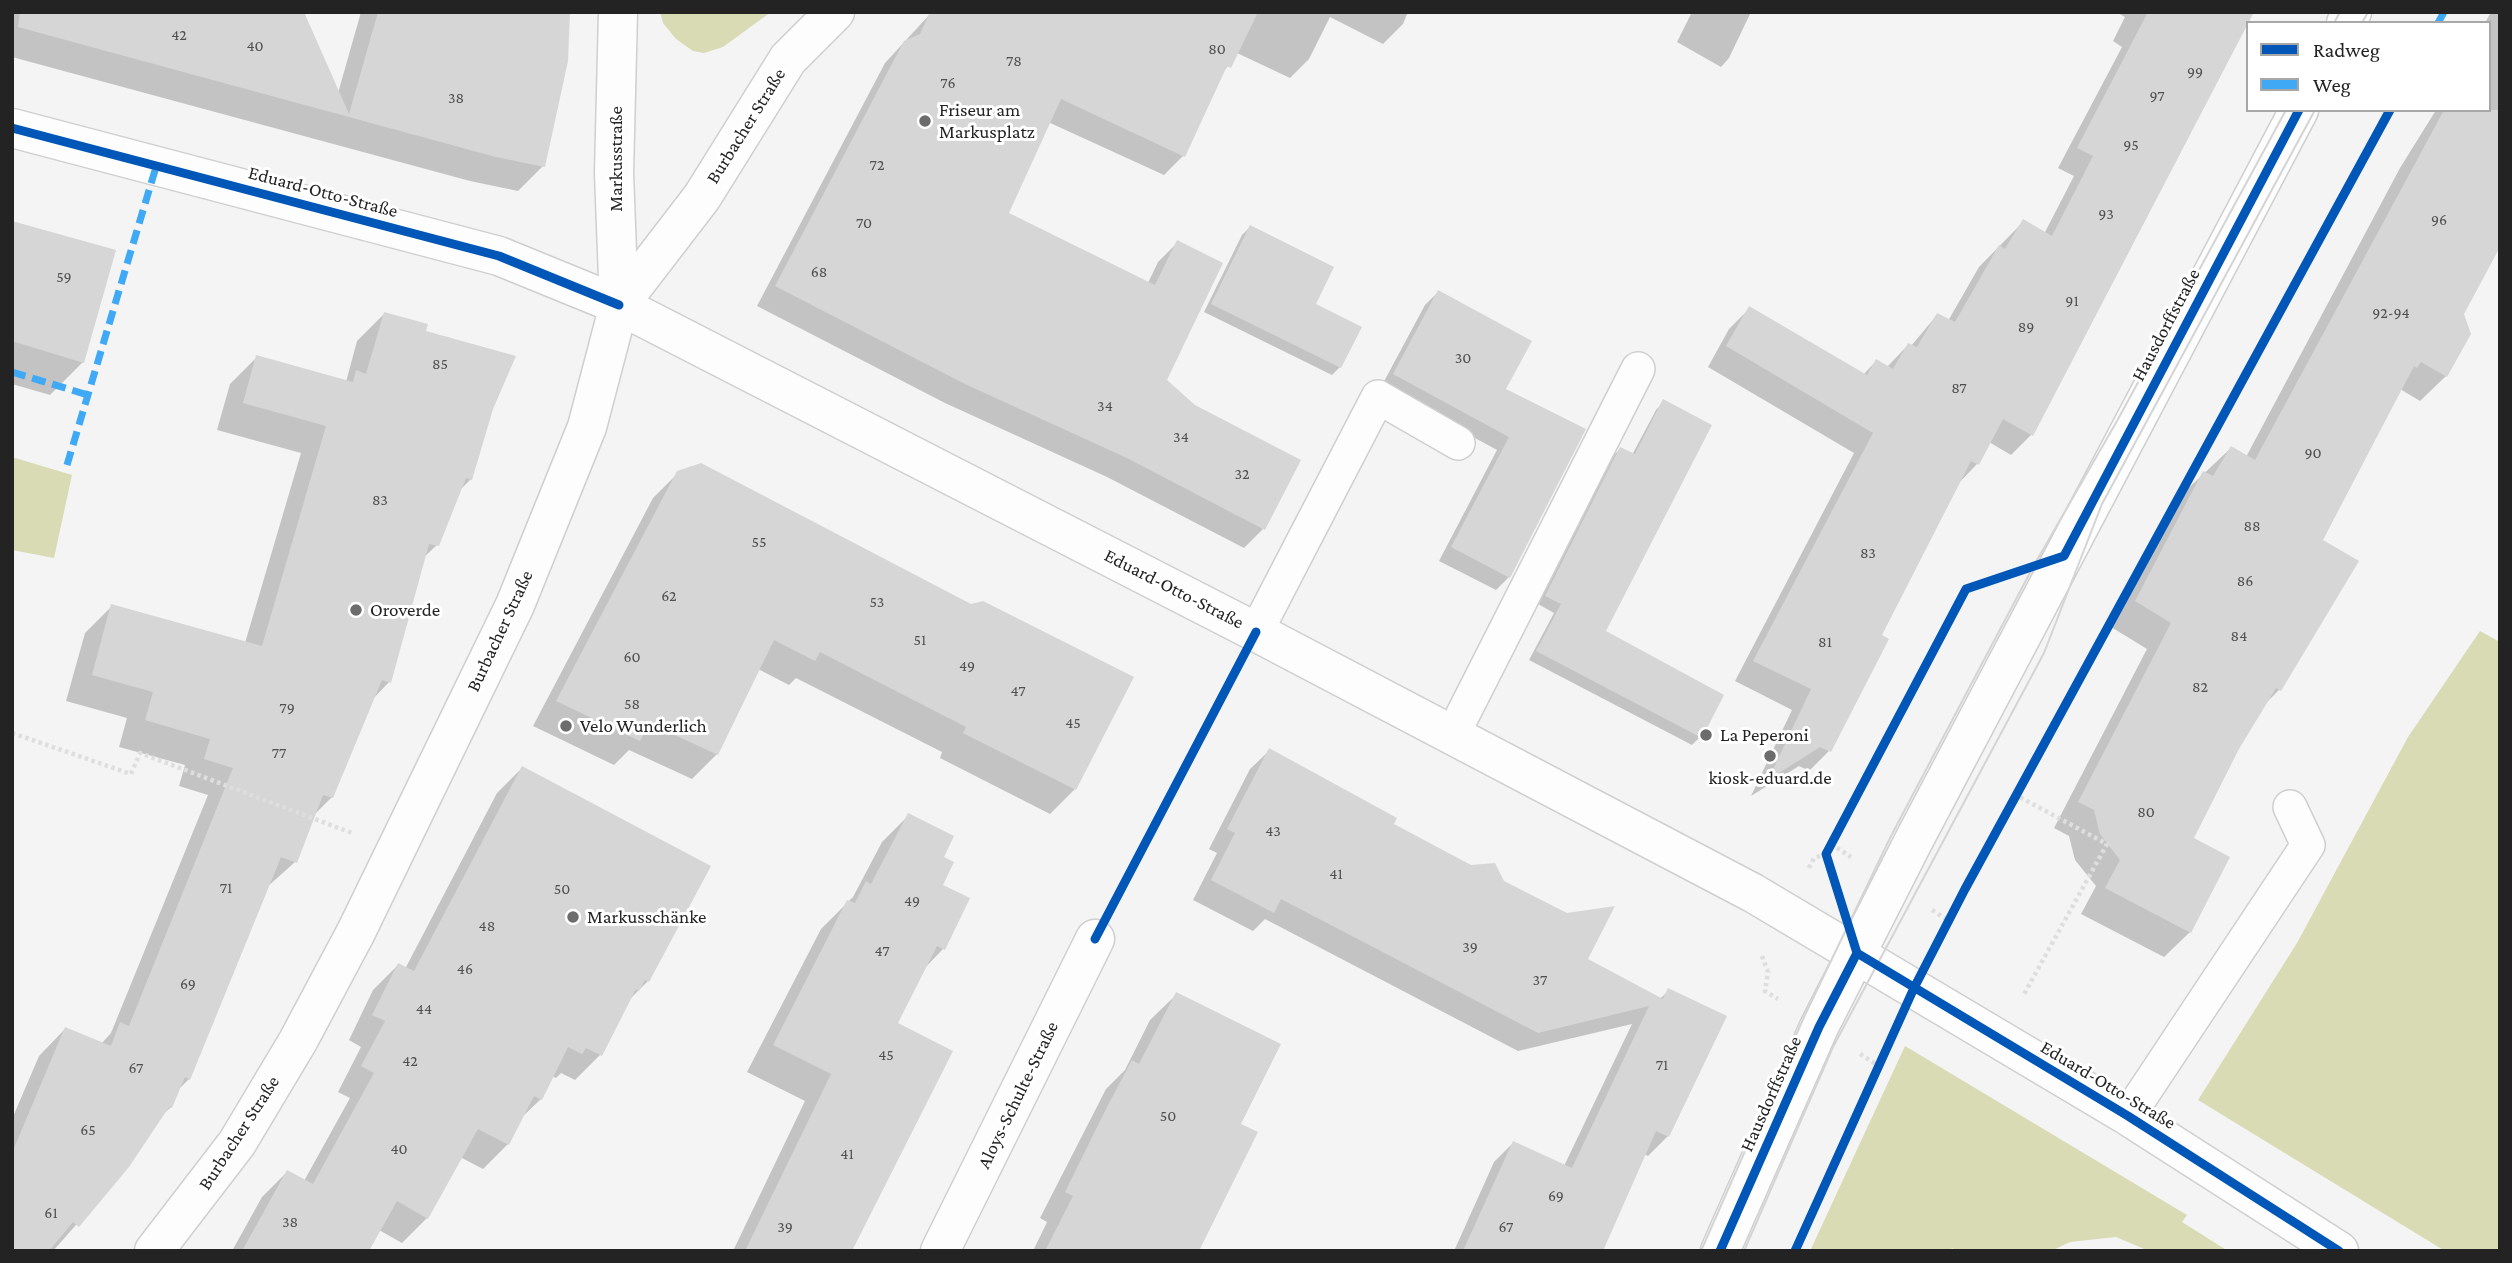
<!DOCTYPE html>
<meta charset="utf-8">
<style>
body{margin:0}
#map{position:relative;width:2512px;height:1263px;overflow:hidden;background:#f4f4f4;font-family:"Crimson Pro",serif}
canvas{display:block}
.frame{position:absolute;inset:0;border:14px solid #232323;pointer-events:none}
.legend{position:absolute;left:2246px;top:21px;width:245px;height:91px;box-sizing:border-box;background:#fff;border:2px solid #a7a7a7;margin:0;padding:9px 12px;list-style:none;font-size:21px;color:#232323}
.legend li{display:flex;align-items:center;gap:14px;height:35px}
.legend b{width:35px;border:2px solid #a7a7a7}
</style>
<div id="map">
<canvas width="2512" height="1263"></canvas>
<div class="frame"></div>
<ul class="legend">
<li><b style="height:9px;background:#0057b8"></b>Radweg</li>
<li><b style="height:9px;background:#3fa9f5"></b>Weg</li>
</ul>
</div>
<script>
const g = document.querySelector('canvas').getContext('2d');
g.lineJoin = 'round';
function fill(path, color) { g.fillStyle = color; g.fill(path, 'evenodd'); }
const poly = rows => new Path2D(rows.map(r => 'M' + r).join(''));
function stroke(path, color, width, dash) { g.strokeStyle = color; g.lineWidth = width; g.lineCap = dash ? 'butt' : 'round'; g.setLineDash(dash || []); g.stroke(path); }
function write(font, color, halo, rows, align = 'center') {
  g.font = font + ' "Crimson Pro",serif'; g.lineWidth = 6; g.setLineDash([]); g.textBaseline = 'middle'; g.strokeStyle = halo; g.fillStyle = color; for (const [text, x, y, turn = 0] of rows) {
    g.save(); g.translate(x, y); g.rotate((+turn || 0) * Math.PI / 180); g.textAlign = isNaN(turn) ? turn : align; if (halo) g.strokeText(text, 0, 0); g.fillText(text, 0, 0); g.restore();
  }
}
const green = poly([
 [660,12,771,12,723,47,704,53,693,51,676,39,663,23],
 [12,457,72,475,54,558,12,550],
 [2480,631,2500,642,2500,1251,2445,1251,2198,1100,2297,943,2408,737],
 [1905,1046,2187,1215,2182,1222,2228,1251,2149,1251,2116,1237,2070,1242,2051,1251,1957,1251,1952,1248,1950,1251,1810,1251]
]);
const shadow = poly([
 [12,12,303,12,338,93,361,12,568,12,543,166,518,191,470,181,12,57],
 [936,12,1408,12,1403,24,1383,44,1330,17,1309,59,1290,78,1237,53,1220,77,1184,155,1164,175,1048,122,1007,213,1148,283,1158,262,1178,242,1165,381,1263,529,1244,548,1107,477,945,403,757,306,885,63,930,14],
 [1692,12,1751,12,1729,58,1721,67,1677,42],
 [2116,12,2252,12,2031,435,2011,455,1989,442,1977,464,1958,484,1880,636,1829,751,1809,771,1799,766,1751,796,1792,710,1735,681,1854,453,1708,367,1729,329,1749,309,1863,375,1876,361,1887,367,1908,345,1911,346,1937,315,1948,321,1979,267,2023,222,2044,234,2074,176,2058,168,2122,47,2113,41,2125,17],
 [2491,12,2500,12,2500,207,2462,314,2446,376,2420,401,2400,389,2321,541,2280,689,2263,706,2238,748,2192,839,2190,932,2164,957,2081,914,2096,886,2075,860,2069,836,2054,828,2147,649,2111,627,2178,498,2231,448,2246,457,2400,168,2436,110,2489,110,2489,23,2485,23],
 [12,223,83,362,50,395,12,384],
 [1250,227,1313,304,1340,367,1332,375,1204,312,1242,235],
 [1438,292,1504,390,1583,430,1509,577,1496,590,1439,561,1497,450,1381,387,1425,305],
 [384,314,424,332,492,408,471,479,459,491,437,545,423,558,389,682,373,699,332,797,313,816,295,862,266,888,189,1079,178,1090,171,1107,158,1119,128,1166,53,1251,12,1251,12,1119,39,1056,65,1029,101,1044,111,1033,208,795,179,786,185,765,119,747,127,718,66,701,85,633,112,606,245,643,301,453,217,430,230,384,257,357,346,382,357,341],
 [1664,401,1603,631,1700,737,1692,745,1529,660,1554,613,1538,604,1612,457,1620,449,1632,455,1656,410],
 [678,473,1132,678,1075,789,1050,814,940,758,942,752,796,678,789,685,758,669,717,754,692,779,629,750,614,765,533,726,653,498],
 [1270,750,1392,825,1503,882,1585,959,1660,999,1668,991,1668,1136,1648,1156,1644,1154,1601,1251,1454,1251,1494,1162,1513,1143,1564,1166,1632,1024,1518,1051,1265,919,1253,931,1193,900,1217,853,1209,849,1250,769],
 [522,768,648,981,628,1001,600,1055,575,1080,561,1073,556,1078,552,1076,541,1099,521,1118,508,1144,483,1169,460,1157,427,1218,402,1243,379,1230,367,1251,232,1251,262,1197,287,1172,304,1181,350,1098,338,1092,361,1047,349,1040,373,990,398,965,405,969,497,793],
 [909,815,942,858,943,949,923,970,895,1024,850,1251,733,1251,805,1101,747,1072,821,929,853,897,882,842],
 [1177,994,1197,1251,1033,1251,1047,1222,1040,1218,1106,1089,1125,1070,1150,1020]
]);
const building = poly([
 [20,12,304,12,349,114,378,12,570,12,568,61,545,167,496,157,18,27],
 [930,12,1258,12,1231,68,1227,66,1185,157,1061,99,1009,213,1155,285,1177,240,1223,263,1167,380,1195,405,1301,460,1265,530,1127,458,965,384,775,286,904,41,920,34],
 [2148,12,2254,12,2033,436,2003,419,1979,465,1971,461,1882,635,1889,639,1831,752,1820,747,1768,780,1811,689,1753,661,1873,433,1726,346,1749,306,1867,375,1876,359,1893,369,1908,343,1917,347,1937,313,1955,322,1999,245,2005,249,2023,219,2052,236,2093,156,2077,148],
 [2444,110,2500,110,2500,247,2464,314,2471,334,2447,377,2421,362,2417,368,2414,366,2323,540,2359,561,2281,691,2276,688,2239,749,2194,838,2230,857,2191,933,2105,888,2120,860,2100,834,2094,810,2078,802,2171,623,2135,601,2203,471,2213,476,2231,446,2255,460],
 [12,221,116,250,84,363,12,341],
 [1250,225,1334,267,1316,304,1362,327,1341,368,1211,304],
 [1438,290,1532,341,1506,389,1586,429,1510,578,1451,547,1509,437,1393,374],
 [384,312,428,324,426,331,516,356,493,409,472,480,466,478,439,546,429,544,391,683,382,680,333,798,323,795,297,863,281,857,190,1080,185,1077,172,1108,169,1107,129,1167,79,1227,73,1222,49,1251,12,1251,12,1153,65,1027,111,1046,120,1022,129,1026,233,768,204,759,210,739,145,720,153,692,92,675,111,604,262,646,326,426,243,403,256,355,353,382,356,370,366,374],
 [1663,399,1712,425,1606,631,1724,695,1702,738,1536,651,1561,604,1545,596,1620,447,1635,454],
 [701,463,971,604,983,601,1134,677,1076,790,963,733,966,727,820,652,815,661,774,640,718,755,649,723,640,741,556,701,677,471],
 [1269,748,1397,818,1394,824,1471,865,1495,863,1504,881,1567,913,1615,906,1588,959,1663,999,1668,988,1727,1016,1669,1137,1656,1131,1603,1251,1463,1251,1513,1141,1572,1168,1649,1006,1538,1033,1281,899,1274,913,1211,880,1235,833,1227,829],
 [522,766,711,866,649,982,645,980,639,991,636,989,602,1056,586,1048,582,1054,568,1047,542,1100,534,1096,509,1145,478,1129,428,1219,397,1201,369,1251,242,1251,287,1170,313,1184,374,1073,361,1066,385,1021,372,1015,398,963,414,971],
 [908,813,954,836,944,857,954,862,943,885,970,898,945,950,937,946,898,1023,953,1051,852,1251,745,1251,831,1074,773,1045,847,900,855,903,866,881,871,884],
 [1176,992,1281,1044,1241,1124,1258,1132,1199,1251,1045,1251,1073,1196,1065,1192,1108,1105,1132,1060,1139,1064]
]);
const path = poly([
 [12,733,131,774,140,753,352,833],
 [2014,794,2107,844,2023,996],
 [1831,844,1851,857],
 [1809,868,1814,858,1826,854],
 [1932,910,1949,921],
 [1762,956,1768,972,1765,991,1778,999],
 [1860,1054,1879,1066]
]);
const lane = poly([
 [1256,632,1378,397,1458,443],
 [1453,734,1638,369],
 [2128,1116,2308,845,2290,807]
]);
const street = poly([
 [12,128,499,256,619,305],
 [154,1251,237,1143,298,1041,356,932,515,605,587,427,619,305,702,197,788,59,835,12],
 [940,1251,1095,939]
]);
const secondary = poly([
 [618,12,614,173,619,305,1256,632,1753,893,2128,1116,2339,1251],
 [2346,23,2352,12],
 [1720,1251,1819,1027,1914,840,2299,110]
]);
const tram = poly([
 [2334,23,2340,12],
 [2362,23,2368,12],
 [1701,1251,1804,1017,1891,836,2033,567,2117,421,2286,110],
 [1744,1251,1833,1047,2044,653,2102,504,2315,110]
]);
const quiet = poly([
 [2438,23,2444,12],
 [12,372,88,395],
 [67,465,156,167]
]);
const cycleway = poly([
 [12,128,499,256,619,305],
 [1095,939,1256,632],
 [1857,953,1826,854,1966,589,2064,556,2299,110],
 [1857,953,2128,1116,2339,1251],
 [1720,1251,1819,1027,1857,953],
 [1795,1251,1914,988,1965,889,2390,110]
]);
const markers = [
 [925,121,7,"#6c6c6c"],
 [356,610,7,"#6c6c6c"],
 [566,726,7,"#6c6c6c"],
 [1706,735,7,"#6c6c6c"],
 [1770,756,7,"#6c6c6c"],
 [573,917,7,"#6c6c6c"]
];
const numberNames = [
 ["42",179,35],
 ["40",255,46],
 ["80",1217,49],
 ["78",1014,61],
 ["99",2195,72],
 ["76",948,83],
 ["97",2157,96],
 ["38",456,98],
 ["95",2131,145],
 ["72",877,165],
 ["93",2106,214],
 ["96",2439,220],
 ["70",864,223],
 ["68",819,272],
 ["59",64,277],
 ["91",2072,301],
 ["92-94",2391,313],
 ["89",2026,327],
 ["30",1463,358],
 ["85",440,364],
 ["87",1959,388],
 ["34",1105,406],
 ["34",1181,437],
 ["90",2313,453],
 ["32",1242,474],
 ["83",380,500],
 ["88",2252,526],
 ["55",759,542],
 ["83",1868,553],
 ["86",2245,581],
 ["62",669,596],
 ["53",877,602],
 ["84",2239,636],
 ["51",920,640],
 ["81",1825,642],
 ["60",632,657],
 ["49",967,666],
 ["82",2200,687],
 ["47",1018,691],
 ["58",632,704],
 ["79",287,708],
 ["45",1073,723],
 ["77",279,753],
 ["80",2146,812],
 ["43",1273,831],
 ["41",1336,874],
 ["71",226,888],
 ["50",562,889],
 ["49",912,901],
 ["48",487,926],
 ["39",1470,947],
 ["47",882,951],
 ["46",465,969],
 ["37",1540,980],
 ["69",188,984],
 ["44",424,1009],
 ["45",886,1055],
 ["42",410,1061],
 ["71",1662,1065],
 ["67",136,1068],
 ["50",1168,1116],
 ["65",88,1130],
 ["40",399,1149],
 ["41",847,1154],
 ["69",1556,1196],
 ["61",51,1213],
 ["38",290,1222],
 ["39",785,1227],
 ["67",1506,1227]
];
const poiNames = [
 ["Friseur am",939,110],
 ["Markusplatz",939,132],
 ["Oroverde",370,610],
 ["Velo Wunderlich",580,726],
 ["La Peperoni",1720,735],
 ["kiosk-eduard.de",1770,778,"center"],
 ["Markusschänke",587,917]
];
const streetNames = [
 ["Burbacher Straße",746,126,-58],
 ["Markusstraße",616,159,-90],
 ["Eduard-Otto-Straße",323,192,15],
 ["Hausdorffstraße",2166,325,-62],
 ["Eduard-Otto-Straße",1174,589,27],
 ["Burbacher Straße",500,631,-65],
 ["Eduard-Otto-Straße",2108,1085,31],
 ["Hausdorffstraße",1771,1094,-66],
 ["Aloys-Schulte-Straße",1018,1095,-64],
 ["Burbacher Straße",239,1133,-57]
];
fill(green, '#d9dbb4');
fill(shadow, '#0003');
fill(building, '#d6d6d6');
stroke(lane, '#cfcfcf', 36);
stroke(street, '#cfcfcf', 41);
stroke(secondary, '#cfcfcf', 41);
stroke(path, '#dededf', 4.5, [3.5, 3.5]);
stroke(lane, '#fdfdfd', 33);
stroke(street, '#fdfdfd', 38);
stroke(secondary, '#fdfdfd', 38);
stroke(tram, '#d4d4d4', 2);
stroke(quiet, '#3fa9f5', 7, [14, 7]);
stroke(cycleway, '#0057b8', 9);
for (const [x, y, r, color] of markers) { const dot = new Path2D(); dot.arc(x, y, r, 0, 2 * Math.PI); g.fillStyle = color; g.fill(dot); stroke(dot, '#fff', 2.5); }
write('16px', '#505050', null, numberNames);
write('19px', '#232323', '#fff', poiNames, 'left');
write('19px', '#232323', '#fff', streetNames);
</script>
